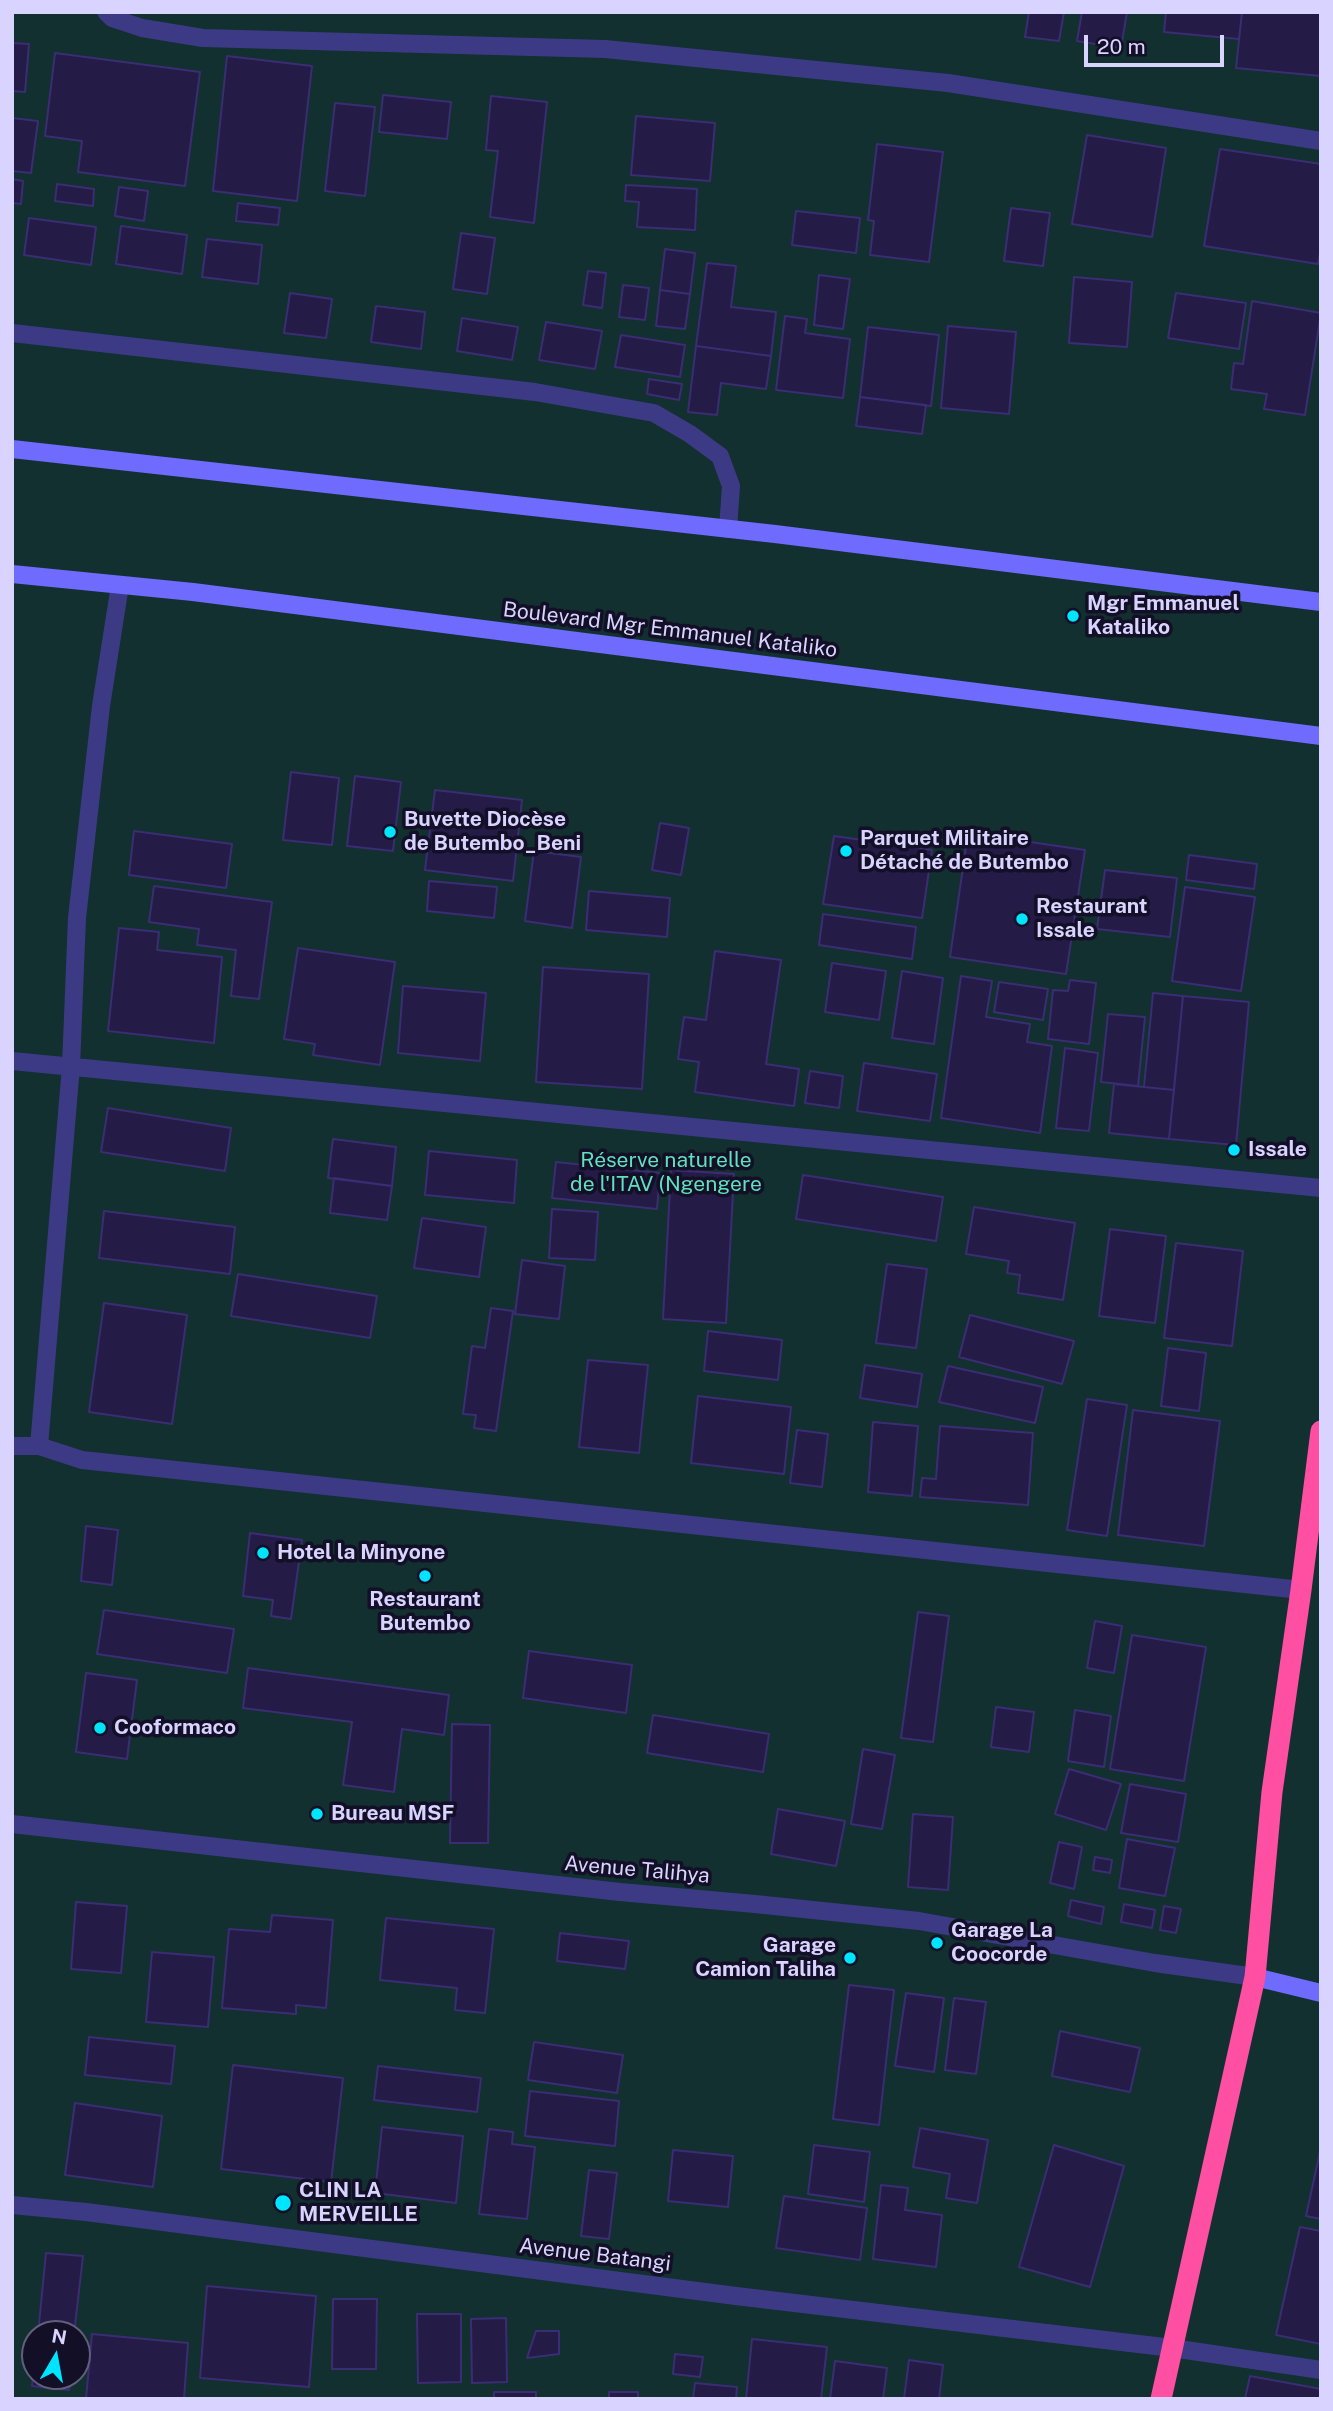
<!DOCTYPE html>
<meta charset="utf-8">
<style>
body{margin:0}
#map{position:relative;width:1333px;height:2411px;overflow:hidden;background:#130f26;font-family:"Public Sans",sans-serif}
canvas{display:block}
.frame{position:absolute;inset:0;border:14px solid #d9d4ff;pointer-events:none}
.north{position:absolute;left:21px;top:2320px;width:70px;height:70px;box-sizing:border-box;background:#130f26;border:2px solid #625e7d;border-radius:50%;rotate:10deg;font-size:19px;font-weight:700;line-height:28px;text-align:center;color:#d9d4ff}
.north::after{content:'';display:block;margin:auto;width:24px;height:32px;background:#00e5ff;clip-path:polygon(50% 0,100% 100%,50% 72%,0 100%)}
.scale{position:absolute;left:1084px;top:35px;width:140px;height:32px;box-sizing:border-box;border:4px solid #d9d4ff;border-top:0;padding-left:9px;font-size:21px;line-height:24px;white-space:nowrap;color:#d9d4ff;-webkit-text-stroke:5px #130f26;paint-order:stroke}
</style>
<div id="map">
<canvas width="1333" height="2411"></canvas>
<div class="frame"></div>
<div class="north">N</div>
<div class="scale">20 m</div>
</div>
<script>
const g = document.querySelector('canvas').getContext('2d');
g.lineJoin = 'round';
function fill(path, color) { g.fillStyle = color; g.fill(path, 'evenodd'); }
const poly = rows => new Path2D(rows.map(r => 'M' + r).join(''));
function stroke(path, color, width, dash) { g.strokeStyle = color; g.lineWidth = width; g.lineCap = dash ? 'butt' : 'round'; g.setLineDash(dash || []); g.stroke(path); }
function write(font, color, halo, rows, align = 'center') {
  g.font = font + ' "Public Sans",sans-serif'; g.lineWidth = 7; g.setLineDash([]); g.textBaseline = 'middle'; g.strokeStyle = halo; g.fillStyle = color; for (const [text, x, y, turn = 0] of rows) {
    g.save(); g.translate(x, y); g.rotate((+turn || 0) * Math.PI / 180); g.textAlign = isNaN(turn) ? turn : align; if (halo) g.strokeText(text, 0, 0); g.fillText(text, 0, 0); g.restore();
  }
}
const green = poly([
 [12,12,1321,12,1321,2399,12,2399],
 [35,2334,77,2334,77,2376,35,2376]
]);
const building = poly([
 [1029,12,1064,12,1059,41,1025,37,1029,12],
 [1082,12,1127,12,1121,48,1077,41,1082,12],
 [1166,12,1242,12,1239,39,1164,32,1166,12],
 [1242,12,1321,12,1321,76,1236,68,1242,12],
 [12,43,29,44,25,92,12,91,12,43],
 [55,53,200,72,185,186,78,172,82,141,45,136,55,53],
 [227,56,312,66,297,201,213,191,227,56],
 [383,95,451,102,447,139,379,132,383,95],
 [491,96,547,102,534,223,490,217,498,151,486,150,491,96],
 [335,103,375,107,365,196,325,191,335,103],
 [636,116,715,123,710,181,631,175,636,116],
 [12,118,38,121,31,173,12,171,12,118],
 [1087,135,1166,148,1152,237,1072,224,1087,135],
 [877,144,943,152,929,262,870,255,874,221,868,220,877,144],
 [1220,149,1321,164,1321,248,1318,264,1204,246,1220,149],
 [12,179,23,181,21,204,12,203,12,179],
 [57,184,94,189,93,206,55,201,57,184],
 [626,185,697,189,695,230,637,227,639,202,625,201,626,185],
 [119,187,148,191,144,221,115,216,119,187],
 [238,203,280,208,278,225,236,221,238,203],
 [1011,208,1050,213,1043,266,1004,261,1011,208],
 [796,211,860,218,856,253,792,245,796,211],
 [29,218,96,227,91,265,24,255,29,218],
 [121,226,187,235,182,274,116,264,121,226],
 [461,233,495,238,487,294,453,289,461,233],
 [207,239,262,245,258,284,202,277,207,239],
 [665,249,695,253,690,294,660,290,665,249],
 [707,263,736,266,731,307,776,312,771,356,696,346,707,263],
 [588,271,606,273,602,308,583,305,588,271],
 [819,275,850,279,843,329,814,325,819,275],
 [1074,277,1132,282,1127,347,1069,343,1074,277],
 [623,285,649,288,645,320,619,317,623,285],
 [660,290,690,294,685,329,656,326,660,290],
 [290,293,332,299,326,338,284,333,290,293],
 [1176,293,1246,303,1239,349,1168,338,1176,293],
 [1252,301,1321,313,1305,415,1264,409,1267,394,1231,389,1234,363,1243,364,1252,301],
 [376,306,425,312,421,349,371,342,376,306],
 [785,316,807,319,805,333,850,339,843,398,776,390,785,316],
 [462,318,518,327,512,360,457,351,462,318],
 [546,322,602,331,595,369,539,360,546,322],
 [948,326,1016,332,1009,414,941,408,948,326],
 [868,327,939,335,931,406,860,397,868,327],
 [621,335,685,345,680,377,615,367,621,335],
 [696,346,771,356,766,389,721,383,717,415,688,412,696,346],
 [649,379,682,384,679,400,647,394,649,379],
 [860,397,926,405,922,434,856,426,860,397],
 [291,772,339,778,332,845,283,840,291,772],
 [355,776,401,782,393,851,347,846,355,776],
 [435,790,522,800,513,881,425,870,435,790],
 [660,823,689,828,681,875,652,870,660,823],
 [134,831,232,844,226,888,129,875,134,831],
 [968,833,1085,850,1066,974,950,957,968,833],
 [834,836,932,850,922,918,823,904,834,836],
 [534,851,581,857,572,928,525,921,534,851],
 [1189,855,1257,864,1254,889,1186,880,1189,855],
 [1105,870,1177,878,1170,937,1097,929,1105,870],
 [429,881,497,887,494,918,427,911,429,881],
 [154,886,272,902,259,999,231,996,236,950,197,945,199,929,149,922,154,886],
 [1185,887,1255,897,1241,991,1172,981,1185,887],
 [589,891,670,898,667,937,586,930,589,891],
 [823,914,916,927,912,959,819,945,823,914],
 [119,928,159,932,157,950,222,957,214,1043,108,1031,119,928],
 [298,948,395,962,380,1065,313,1055,315,1044,284,1039,298,948],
 [715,951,781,960,766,1064,799,1069,794,1106,695,1092,699,1062,678,1059,684,1017,706,1020,715,951],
 [832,963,886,971,879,1020,825,1012,832,963],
 [543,967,649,974,642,1089,536,1082,543,967],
 [902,971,943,978,934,1044,892,1038,902,971],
 [961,976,992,981,986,1017,1030,1024,1027,1042,1052,1046,1040,1133,941,1118,961,976],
 [1070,980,1096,983,1089,1044,1048,1039,1053,990,1068,991,1070,980],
 [999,982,1048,989,1043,1020,994,1012,999,982],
 [403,986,486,993,480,1061,398,1053,403,986],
 [1153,993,1183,996,1174,1090,1144,1087,1153,993],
 [1183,996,1249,1002,1236,1145,1169,1139,1183,996],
 [1108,1014,1145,1017,1138,1086,1101,1082,1108,1014],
 [1065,1048,1098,1053,1089,1131,1056,1128,1065,1048],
 [864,1063,937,1074,930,1121,857,1111,864,1063],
 [810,1071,843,1076,839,1108,805,1103,810,1071],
 [1114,1084,1174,1090,1169,1139,1109,1133,1114,1084],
 [108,1108,231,1128,225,1171,101,1152,108,1108],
 [333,1139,396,1147,392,1186,328,1178,333,1139],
 [429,1151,517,1160,514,1203,425,1195,429,1151],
 [556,1162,660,1173,657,1209,552,1198,556,1162],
 [671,1170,734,1174,726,1323,663,1319,671,1170],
 [803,1175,943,1197,936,1241,796,1219,803,1175],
 [334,1178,392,1186,387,1220,330,1213,334,1178],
 [974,1207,1075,1223,1063,1300,1018,1293,1020,1275,1007,1273,1009,1261,966,1254,974,1207],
 [552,1209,598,1212,595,1260,549,1258,552,1209],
 [104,1211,235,1227,230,1274,99,1258,104,1211],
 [422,1218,486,1227,479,1277,414,1268,422,1218],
 [1110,1229,1166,1236,1155,1323,1099,1316,1110,1229],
 [1176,1243,1243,1251,1232,1346,1164,1338,1176,1243],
 [522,1260,565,1266,559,1319,515,1314,522,1260],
 [887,1264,927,1269,916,1348,876,1343,887,1264],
 [238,1274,377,1296,370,1338,231,1316,238,1274],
 [104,1303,187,1315,172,1424,89,1412,104,1303],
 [491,1308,513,1311,496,1431,474,1428,476,1415,463,1414,472,1346,485,1348,491,1308],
 [970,1315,1074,1341,1062,1384,959,1357,970,1315],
 [708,1331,782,1340,778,1380,704,1371,708,1331],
 [1168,1348,1206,1353,1199,1411,1161,1406,1168,1348],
 [588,1360,648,1365,639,1453,579,1447,588,1360],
 [865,1365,922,1374,917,1407,860,1398,865,1365],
 [948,1366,1043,1387,1035,1423,939,1402,948,1366],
 [698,1396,791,1407,784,1474,691,1463,698,1396],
 [1087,1399,1127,1405,1107,1536,1067,1530,1087,1399],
 [1133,1410,1220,1421,1204,1546,1118,1535,1133,1410],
 [873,1422,918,1426,912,1496,868,1492,873,1422],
 [940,1426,1033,1433,1028,1505,920,1497,922,1478,936,1479,940,1426],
 [797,1430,828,1434,822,1487,790,1483,797,1430],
 [86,1526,118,1530,112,1585,81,1581,86,1526],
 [250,1533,302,1540,291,1619,271,1616,273,1600,243,1596,250,1533],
 [104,1610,234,1629,227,1673,97,1654,104,1610],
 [918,1612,949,1616,933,1742,901,1738,918,1612],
 [1095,1621,1122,1626,1114,1673,1087,1668,1095,1621],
 [1132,1635,1206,1647,1184,1781,1110,1769,1132,1635],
 [529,1651,632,1665,626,1713,523,1698,529,1651],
 [248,1668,449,1695,444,1735,402,1729,394,1792,343,1785,352,1722,243,1708,248,1668],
 [86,1673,137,1680,127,1759,76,1752,86,1673],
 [996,1707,1034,1712,1029,1752,991,1747,996,1707],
 [1075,1710,1111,1716,1104,1767,1068,1761,1075,1710],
 [653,1715,769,1734,763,1772,647,1753,653,1715],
 [452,1724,490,1725,488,1843,450,1843,452,1724],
 [863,1749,895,1755,882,1829,851,1824,863,1749],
 [1069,1769,1121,1784,1106,1830,1055,1814,1069,1769],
 [1130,1784,1186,1794,1178,1842,1121,1833,1130,1784],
 [778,1809,845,1821,836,1866,771,1854,778,1809],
 [913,1814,953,1817,948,1890,908,1887,913,1814],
 [1127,1839,1175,1848,1165,1896,1119,1888,1127,1839],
 [1059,1842,1082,1847,1074,1889,1050,1883,1059,1842],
 [1095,1857,1112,1860,1110,1873,1093,1870,1095,1857],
 [1071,1900,1104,1907,1101,1924,1068,1916,1071,1900],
 [76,1902,127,1906,121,1973,71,1969,76,1902],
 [1124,1904,1155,1910,1152,1928,1121,1922,1124,1904],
 [1164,1906,1181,1909,1176,1933,1160,1930,1164,1906],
 [272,1915,333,1920,326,2008,296,2005,296,2014,222,2008,229,1929,270,1932,272,1915],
 [386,1918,494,1929,485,2013,455,2010,457,1988,380,1980,386,1918],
 [560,1933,629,1941,625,1969,557,1961,560,1933],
 [152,1952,214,1957,208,2027,146,2022,152,1952],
 [849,1985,894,1990,879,2125,833,2119,849,1985],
 [906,1993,944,1998,934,2072,895,2066,906,1993],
 [954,1998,986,2002,976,2074,945,2070,954,1998],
 [1060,2031,1140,2048,1130,2092,1052,2076,1060,2031],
 [89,2037,175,2046,171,2084,85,2075,89,2037],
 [534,2042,623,2055,617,2093,528,2080,534,2042],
 [233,2065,343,2078,331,2182,221,2169,233,2065],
 [378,2066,481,2078,477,2112,374,2100,378,2066],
 [530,2091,619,2101,615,2146,525,2136,530,2091],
 [75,2103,162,2116,153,2187,65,2175,75,2103],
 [382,2127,463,2136,456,2203,375,2193,382,2127],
 [920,2128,988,2140,977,2203,946,2198,950,2174,913,2167,920,2128],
 [489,2129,513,2132,512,2144,535,2147,527,2219,479,2214,489,2129],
 [814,2145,870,2152,864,2202,808,2194,814,2145],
 [1054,2145,1124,2166,1090,2287,1019,2267,1054,2145],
 [1321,2147,1321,2219,1306,2216,1321,2147],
 [673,2150,733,2156,728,2207,668,2201,673,2150],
 [589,2170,617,2173,609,2239,581,2236,589,2170],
 [881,2185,908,2188,905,2210,942,2215,936,2267,873,2259,881,2185],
 [784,2196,867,2208,860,2260,776,2248,784,2196],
 [1300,2227,1321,2231,1321,2344,1276,2335,1300,2227],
 [46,2253,83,2256,74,2334,38,2334,46,2253],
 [207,2286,316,2296,309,2387,200,2378,207,2286],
 [333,2299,377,2299,376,2369,332,2369,333,2299],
 [417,2314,461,2314,461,2382,418,2383,417,2314],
 [506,2318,507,2382,472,2383,471,2319,506,2318],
 [536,2331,559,2331,559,2354,527,2358,536,2331],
 [92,2334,188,2343,184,2399,86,2399,92,2334],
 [752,2339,827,2347,821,2399,746,2399,752,2339],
 [675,2354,703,2357,700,2377,673,2374,675,2354],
 [35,2359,35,2376,70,2376,69,2390,32,2386,35,2359],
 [909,2360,943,2365,939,2399,904,2399,909,2360],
 [835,2361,887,2368,883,2399,830,2399,835,2361],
 [1250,2376,1321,2389,1321,2399,1245,2399,1250,2376],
 [695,2383,737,2387,736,2399,693,2399,695,2383],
 [494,2392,536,2392,536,2399,494,2399,494,2392],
 [609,2392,638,2392,638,2399,609,2399,609,2392]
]);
const street = poly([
 [106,12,112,18,142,28,203,38,605,49,948,83,1321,141],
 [12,333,535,392,654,413,690,434,720,456,731,486,728,529],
 [12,1061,1321,1188],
 [12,1446,39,1446,82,1460,1301,1590],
 [39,1446,71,1066,77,918,101,706,120,585],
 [12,1824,620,1892,755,1904,919,1921,1155,1963,1255,1977],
 [12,2205,86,2212,736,2296,1172,2348,1321,2370]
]);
const secondary = poly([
 [12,449,775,534,1321,602],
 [12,574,193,592,1321,736],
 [1255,1977,1321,1993]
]);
const highway = poly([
 [1161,2399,1255,1977,1272,1792,1301,1590,1321,1431]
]);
const markers = [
 [1073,616,7,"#00e5ff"],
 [390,832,7,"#00e5ff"],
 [846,851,7,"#00e5ff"],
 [1022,919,7,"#00e5ff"],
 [1234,1150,7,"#00e5ff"],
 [263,1553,7,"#00e5ff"],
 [425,1576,7,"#00e5ff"],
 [100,1728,7,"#00e5ff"],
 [317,1814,7,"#00e5ff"],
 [937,1943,7,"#00e5ff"],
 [850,1958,7,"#00e5ff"],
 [283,2203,9,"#00e5ff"]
];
const poiNames = [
 ["Mgr Emmanuel",1087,604],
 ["Kataliko",1087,628],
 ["Buvette Diocèse",404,820],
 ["de Butembo_Beni",404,844],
 ["Parquet Militaire",860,839],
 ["Détaché de Butembo",860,863],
 ["Restaurant",1036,907],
 ["Issale",1036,931],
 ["Issale",1248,1150],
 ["Hotel la Minyone",277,1553],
 ["Restaurant",425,1600,"center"],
 ["Butembo",425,1624,"center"],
 ["Cooformaco",114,1728],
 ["Bureau MSF",331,1814],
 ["Garage La",951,1931],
 ["Coocorde",951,1955],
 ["Garage",836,1946,"right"],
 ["Camion Taliha",836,1970,"right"],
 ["CLIN LA",299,2191],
 ["MERVEILLE",299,2215]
];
const streetNames = [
 ["Boulevard Mgr Emmanuel Kataliko",670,630,7],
 ["Avenue Talihya",637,1870,5],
 ["Avenue Batangi",595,2255,7]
];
const parkNames = [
 ["Réserve naturelle",666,1161],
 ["de l'ITAV (Ngengere",666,1185]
];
fill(green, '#12302f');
fill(building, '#241b47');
stroke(building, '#3b2d73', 2);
stroke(street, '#3d3a85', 18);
stroke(secondary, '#6f6bff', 18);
stroke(highway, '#ff4fa3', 21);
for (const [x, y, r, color] of markers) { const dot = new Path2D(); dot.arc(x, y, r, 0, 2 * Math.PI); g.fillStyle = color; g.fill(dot); stroke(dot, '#130f26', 2.5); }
write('bold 21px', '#d9d4ff', '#130f26', poiNames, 'left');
write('21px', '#d9d4ff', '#130f26', streetNames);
write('21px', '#5fe0c0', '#130f26', parkNames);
</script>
